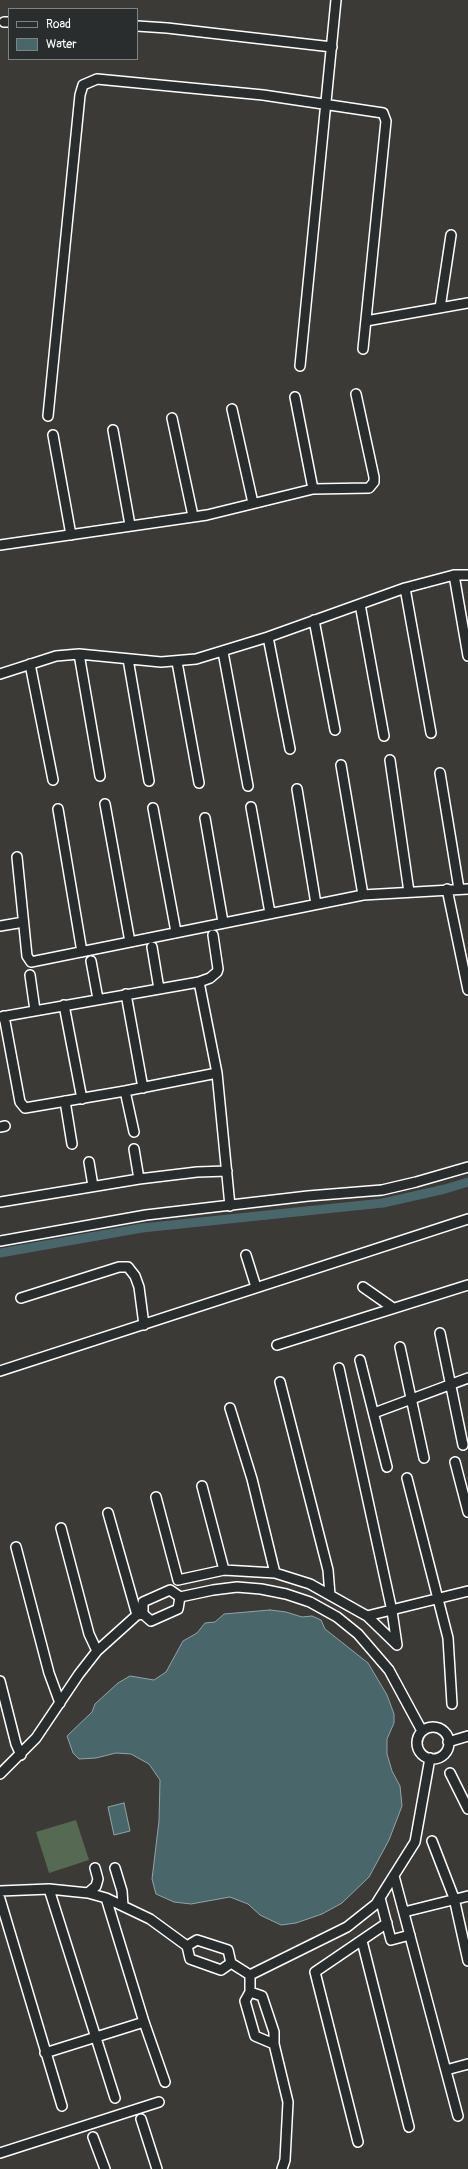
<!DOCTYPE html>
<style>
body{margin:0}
#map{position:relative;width:468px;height:2169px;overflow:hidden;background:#3c3a37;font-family:Pangolin,sans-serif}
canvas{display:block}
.legend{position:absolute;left:8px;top:8px;width:130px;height:52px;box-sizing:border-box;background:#2a2d2e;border:1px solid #7f8182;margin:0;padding:5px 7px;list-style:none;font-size:12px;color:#fff}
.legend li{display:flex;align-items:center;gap:8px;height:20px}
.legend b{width:20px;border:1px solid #7f8182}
</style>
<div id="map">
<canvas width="468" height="2169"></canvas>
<ul class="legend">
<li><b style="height:5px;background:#2a2d2e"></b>Road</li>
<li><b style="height:11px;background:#49676b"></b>Water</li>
</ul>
</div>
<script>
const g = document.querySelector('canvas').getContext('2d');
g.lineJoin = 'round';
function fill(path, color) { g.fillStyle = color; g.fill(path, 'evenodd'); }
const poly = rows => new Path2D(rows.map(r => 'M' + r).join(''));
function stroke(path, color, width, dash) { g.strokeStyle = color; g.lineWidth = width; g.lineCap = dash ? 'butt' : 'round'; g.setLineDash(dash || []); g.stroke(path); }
const green = poly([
 [76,1820,89,1860,49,1873,36,1832]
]);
const water = poly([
 [270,1610,286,1612,302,1617,312,1616,321,1620,325,1629,368,1663,387,1695,394,1714,394,1723,387,1739,387,1754,392,1771,400,1786,402,1806,389,1840,369,1877,342,1903,322,1914,296,1923,281,1925,260,1915,248,1904,230,1897,191,1904,174,1902,156,1894,152,1879,159,1821,160,1780,149,1764,131,1754,116,1753,96,1758,79,1759,73,1753,67,1736,92,1712,95,1704,118,1683,130,1676,154,1680,166,1672,183,1641,197,1633,205,1623,215,1622,224,1614,270,1610],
 [124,1803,130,1831,114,1835,108,1807,124,1803]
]);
const canal = poly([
 [0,1253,142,1228,383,1203,445,1189,468,1182]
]);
const street = poly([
 [4,22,9,22],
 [137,26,167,28,332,47],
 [440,308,451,235],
 [366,321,468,303],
 [300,366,336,0],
 [295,397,313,489],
 [232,409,253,503],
 [48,416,80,95,83,85,97,79,263,95,383,113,386,121,363,349],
 [172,418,193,516],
 [113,430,130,525],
 [53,435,71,535],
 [0,545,207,515,313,489,369,488,374,482,374,477,356,394],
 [454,575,468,656],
 [405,588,431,733],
 [360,604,384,736],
 [314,620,335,730],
 [268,637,290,749],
 [223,652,248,786],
 [79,654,100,776],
 [128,659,149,781],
 [177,662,199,783],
 [30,664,53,780],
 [0,674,56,656,79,654,161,662,196,659,268,637,405,588,454,575,468,575],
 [390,760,409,892],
 [341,765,363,895],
 [440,773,459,889],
 [297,789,316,904],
 [105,804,130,942],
 [251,807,270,913],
 [153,808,176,932],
 [58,809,82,952],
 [205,818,223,922],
 [17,857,27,956,31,962,363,895,468,889],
 [447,889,468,990],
 [0,926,18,923],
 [152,947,159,989],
 [91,961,98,999],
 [30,975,35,1010],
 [199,982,217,1073,230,1206],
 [126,994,143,1088],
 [64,1005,82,1099],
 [4,1016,20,1102,25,1108,125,1091,217,1073],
 [0,1017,199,982,210,978,217,972,218,969,213,935],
 [125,1091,134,1132],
 [65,1101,72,1144],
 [0,1127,5,1126],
 [134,1149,139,1179],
 [89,1162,93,1186],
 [0,1202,139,1179,197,1172,227,1171],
 [0,1241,146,1215,308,1196,382,1190,416,1182,468,1167],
 [246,1255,256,1287],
 [363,1287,393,1308],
 [21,1298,119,1267,128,1267,135,1276,139,1287,144,1325],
 [440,1333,463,1445],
 [277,1345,468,1285],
 [400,1347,424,1458],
 [360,1360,387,1467],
 [339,1368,392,1611,397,1645,367,1616],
 [0,1371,468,1219],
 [280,1382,328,1570,330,1595],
 [230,1408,252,1479,275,1573],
 [374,1413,468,1378],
 [455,1462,468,1512],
 [407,1478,448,1638,452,1704],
 [202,1486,224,1570],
 [156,1497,178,1580,224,1570,275,1573,310,1584,367,1616,468,1591],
 [108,1513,137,1615],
 [61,1528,89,1634,97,1651],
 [16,1547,49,1673,60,1703],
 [180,1597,178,1609,151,1621,143,1614,143,1602,170,1590,180,1597,213,1590,237,1587,261,1589,286,1594,310,1602,337,1617,358,1634,389,1670,422,1731],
 [0,1681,16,1744,21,1755],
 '417 1743a16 16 0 1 1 32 0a16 16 0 1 1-32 0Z',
 [448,1742,468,1736],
 [450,1773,468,1809],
 [0,1774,36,1738,79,1674,97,1651,137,1615,143,1614],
 [432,1841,454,1898,468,1961],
 [115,1868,122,1891,123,1906],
 [394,1876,458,2116],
 [49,1889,115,2098],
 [0,1891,49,1889,88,1893,106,1898,150,1919,187,1946,190,1959,221,1970,231,1963],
 [88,1893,96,1886,98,1879,95,1868],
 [106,1898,144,2022,165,2082],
 [380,1898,391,1940,410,1935],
 [0,1899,62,2106],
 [404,1912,468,1896],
 [362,1941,409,2127],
 [187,1946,197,1940,228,1950,231,1963,250,1975,250,1992,245,2001,255,2036,274,2044],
 [250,1975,347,1927,376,1904,415,1842,430,1758],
 [250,1992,262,1996,274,2032,274,2044,288,2102,285,2160,282,2169],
 [45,2053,144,2022],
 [446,2070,468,2064],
 [141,2119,157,2169],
 [93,2137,105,2169],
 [358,2142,315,1972,387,1923],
 [0,2153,159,2102]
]);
fill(green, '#566953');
fill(water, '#49676b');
stroke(water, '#92a4a6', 1);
stroke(canal, '#49676b', 9);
stroke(street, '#fff', 12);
stroke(street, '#2a2d2e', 9);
</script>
